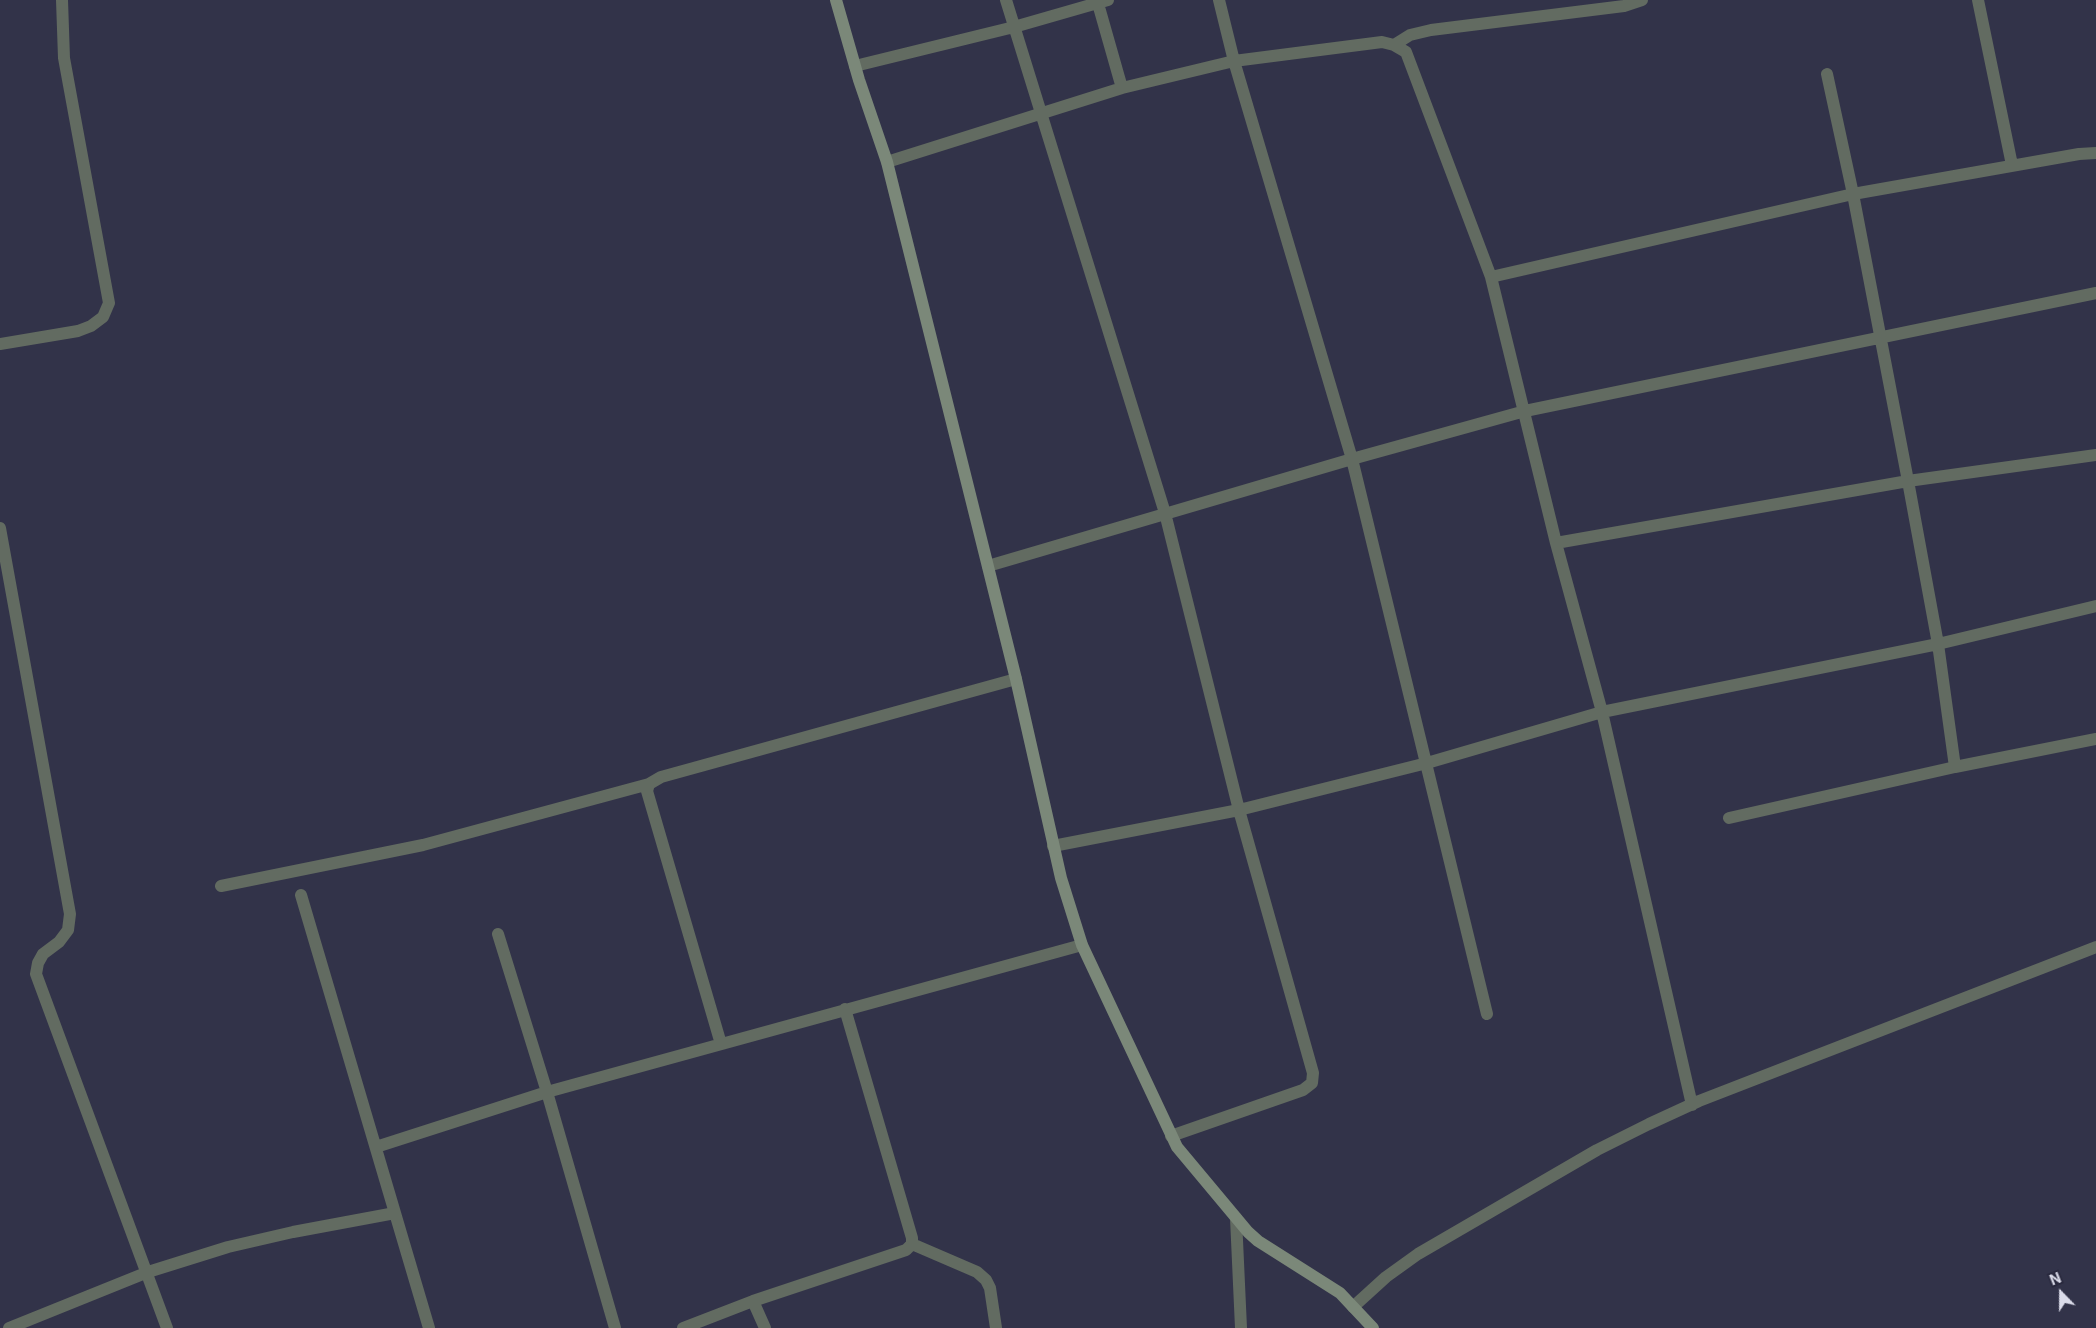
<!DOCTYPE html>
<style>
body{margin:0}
#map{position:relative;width:2096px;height:1328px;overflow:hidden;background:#323349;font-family:Inter,sans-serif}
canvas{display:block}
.north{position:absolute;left:2036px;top:1268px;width:50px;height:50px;-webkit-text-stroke:4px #29293e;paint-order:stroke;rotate:338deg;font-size:14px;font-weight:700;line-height:20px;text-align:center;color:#dbdcea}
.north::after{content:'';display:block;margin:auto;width:18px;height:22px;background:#dbdcea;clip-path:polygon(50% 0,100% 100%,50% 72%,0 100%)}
</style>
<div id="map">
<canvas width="2096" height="1328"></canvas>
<div class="north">N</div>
</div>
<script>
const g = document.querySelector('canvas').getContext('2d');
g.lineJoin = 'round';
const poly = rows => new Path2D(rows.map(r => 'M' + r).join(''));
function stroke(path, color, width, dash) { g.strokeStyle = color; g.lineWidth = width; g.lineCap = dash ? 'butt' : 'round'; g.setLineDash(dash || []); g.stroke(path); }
const street = poly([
 [1006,0,1165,513,1239,810,1313,1073,1312,1083,1303,1090,1171,1136],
 [1097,0,1122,88],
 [1219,0,1234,61,1352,459,1487,1014],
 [1978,0,2012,165],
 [1394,45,1410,35,1431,30,1624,6,1642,0],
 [855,66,1014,27,1108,0],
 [1827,74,1853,194,1908,481,1938,644,1955,767],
 [887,162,1122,88,1234,61,1382,42,1394,45,1406,52,1491,277,1556,543,1602,712,1692,1105],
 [1491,277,1853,194,2079,154,2096,153],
 [0,344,78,331,91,326,103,317,109,303,64,58,62,0],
 [0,528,70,914,68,930,59,942,43,954,38,963,36,974,167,1328],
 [1556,543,1908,481,2096,455],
 [988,566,1352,459,1525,411,2096,293],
 [1729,818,1955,767,2096,739],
 [1053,846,1239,810,1427,763,1602,712,1938,644,2096,606],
 [221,886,423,845,649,784],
 [301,895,429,1328],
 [498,934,547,1092,615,1328],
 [721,1044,647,791,649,784,661,777,1016,679],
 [376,1147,547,1092,1082,945],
 [1236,1218,1241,1328],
 [912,1244,977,1272,986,1280,990,1288,996,1328],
 [753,1301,765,1328],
 [1353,1307,1386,1277,1418,1254,1597,1150,1649,1124,1699,1101,2096,947],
 [9,1328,148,1272,228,1247,293,1232,395,1213],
 [683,1328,753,1301,906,1250,912,1244,912,1238,845,1009]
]);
const secondary = poly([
 [836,0,859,80,887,162,1016,679,1061,878,1082,945,1177,1147,1248,1232,1258,1241,1340,1293,1373,1328]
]);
stroke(street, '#626b61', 12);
stroke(secondary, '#7b8879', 12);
</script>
